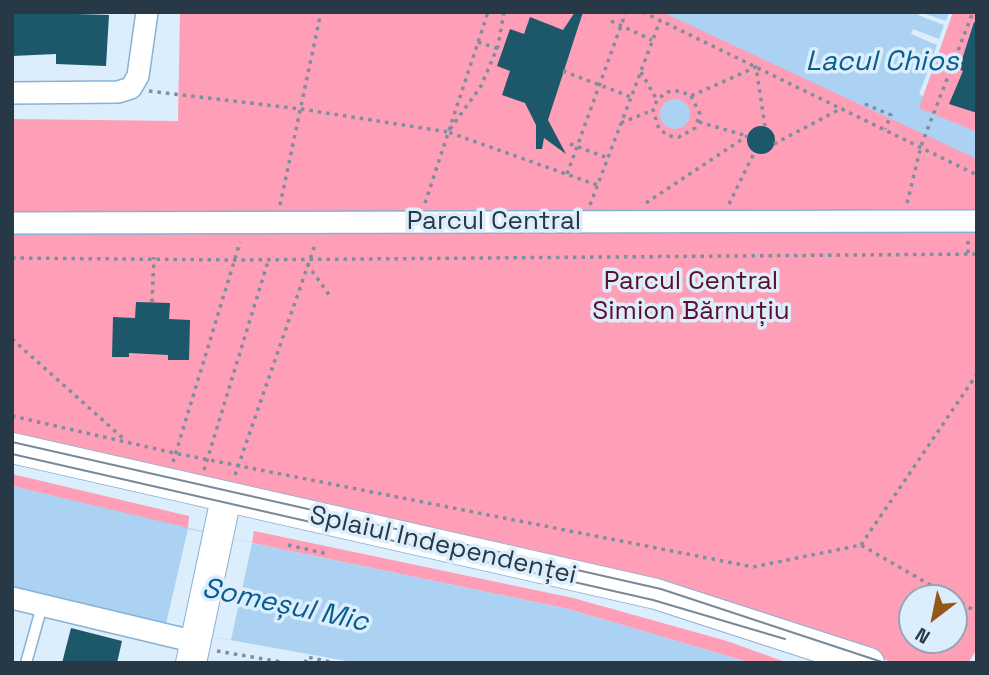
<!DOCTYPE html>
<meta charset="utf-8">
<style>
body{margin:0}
#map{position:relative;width:989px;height:675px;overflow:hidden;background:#dcedfc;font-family:"Space Grotesk",sans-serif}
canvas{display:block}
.frame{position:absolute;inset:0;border:14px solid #273846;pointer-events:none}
.north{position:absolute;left:898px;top:584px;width:70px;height:70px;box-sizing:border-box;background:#dcedfc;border:2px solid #94a5b3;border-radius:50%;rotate:212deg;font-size:19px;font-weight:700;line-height:28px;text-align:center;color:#273846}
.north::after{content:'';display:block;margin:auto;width:24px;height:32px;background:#935917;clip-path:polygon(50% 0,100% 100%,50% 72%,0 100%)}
</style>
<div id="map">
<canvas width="989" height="675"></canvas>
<div class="frame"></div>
<div class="north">N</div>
</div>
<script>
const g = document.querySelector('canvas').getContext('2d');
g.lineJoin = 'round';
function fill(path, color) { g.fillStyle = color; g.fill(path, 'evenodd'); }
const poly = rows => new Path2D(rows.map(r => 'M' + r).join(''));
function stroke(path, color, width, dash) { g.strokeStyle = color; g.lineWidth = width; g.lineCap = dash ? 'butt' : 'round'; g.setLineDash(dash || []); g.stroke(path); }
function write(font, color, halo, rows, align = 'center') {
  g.font = font + ' "Space Grotesk",sans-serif'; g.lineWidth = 7; g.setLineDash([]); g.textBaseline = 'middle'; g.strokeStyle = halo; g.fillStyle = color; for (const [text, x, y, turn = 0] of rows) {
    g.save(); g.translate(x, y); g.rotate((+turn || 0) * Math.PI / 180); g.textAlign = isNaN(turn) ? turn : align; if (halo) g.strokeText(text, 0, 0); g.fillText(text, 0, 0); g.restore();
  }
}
const green = poly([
 [180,12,977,12,977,649,968,663,895,663,716,602,12,439,12,119,178,121],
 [912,598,954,598,954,640,912,640],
 [12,474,189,516,188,529,12,486],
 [254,531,573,598,727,641,788,663,751,663,568,609,252,543]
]);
const water = poly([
 [662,12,953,12,919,108,977,132,977,159],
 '660 114a15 15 0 1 1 30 0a15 15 0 1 1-30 0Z',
 [12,486,252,543,568,609,751,663,358,663,219,638,12,588]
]);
const pier = poly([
 [919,12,946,21,949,12,953,12,923,96,919,94,930,65,904,55,906,50,932,59,937,45,911,34,913,29,939,39,944,25,918,15],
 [188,529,252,543,231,640,165,628]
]);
const building = poly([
 [13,12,109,15,106,66,56,64,56,54,12,56],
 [575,12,583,12,548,120,566,154,544,138,542,149,536,149,536,125,525,103,502,95,510,71,497,66,510,29,524,34,530,17,563,30],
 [974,22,977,23,977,113,949,104,963,71,959,69],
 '747 140a14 14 0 1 1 28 0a14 14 0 1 1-28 0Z',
 [136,302,170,303,169,319,190,320,189,360,168,360,168,355,129,353,129,357,112,357,113,317,135,318],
 [71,628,122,641,117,663,62,663]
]);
const path = poly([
 [504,12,498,46,481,86,448,132,597,185],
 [643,12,977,175],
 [611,21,652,40],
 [478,42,502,50],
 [563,71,631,97],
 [641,72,657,100],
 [149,91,301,109,448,132],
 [691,96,700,114,695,128,679,137,669,136,659,129,653,110,657,100,667,92,680,91,691,96,756,67,765,126],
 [865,104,891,115,885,129],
 [699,122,747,136],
 [621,123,653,110],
 [570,144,608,158],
 [774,144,842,108],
 [567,174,626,12],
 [425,203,488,12],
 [646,203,747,136],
 [907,203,921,146,973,12],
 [729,204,754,153],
 [280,205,321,12],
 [590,205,660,21],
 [968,253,968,238],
 [12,258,237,260,977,254],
 [307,264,330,296],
 [152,302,154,257],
 [12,339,125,440],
 [12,416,174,453,753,567,861,545,953,598],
 [173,462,240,242],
 [204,470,269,258],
 [235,475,316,242],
 [288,545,328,554],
 [861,545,977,374],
 [954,599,977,612],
 [217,651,287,663],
 [305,663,307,657,336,663]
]);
const lane = poly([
 [26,663,42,606]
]);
const street = poly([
 [12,93,118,92,131,88,138,76,147,12],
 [12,223,977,221],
 [12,598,196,642]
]);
const secondary = poly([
 [12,448,656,594,869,663],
 [191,663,226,498]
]);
const tram = poly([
 [12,442,661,589,885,663],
 [12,454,653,600,785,639]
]);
const streetNames = [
 ["Parcul Central",494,222],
 ["Splaiul Independenței",443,546,13]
];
const parkNames = [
 ["Parcul Central",691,282],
 ["Simion Bărnuțiu",691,312]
];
const waterNames = [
 ["Lacul Chios",882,62],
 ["Someșul Mic",285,606,12]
];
fill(green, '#fe9fb7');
fill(water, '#abd2f3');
fill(pier, '#dcedfc');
fill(building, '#1c576a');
stroke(lane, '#88b2d5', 13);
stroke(street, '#88b2d5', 24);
stroke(secondary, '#88b2d5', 32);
stroke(path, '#7d8e9c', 3.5, [3.5, 5]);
stroke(lane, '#fff', 10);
stroke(street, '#fff', 21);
stroke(secondary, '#fff', 30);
stroke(tram, '#788998', 2);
write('26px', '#273846', '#dcedfc', streetNames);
write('26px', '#5b0f2c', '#dcedfc', parkNames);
write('italic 28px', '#065d90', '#dcedfc', waterNames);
</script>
